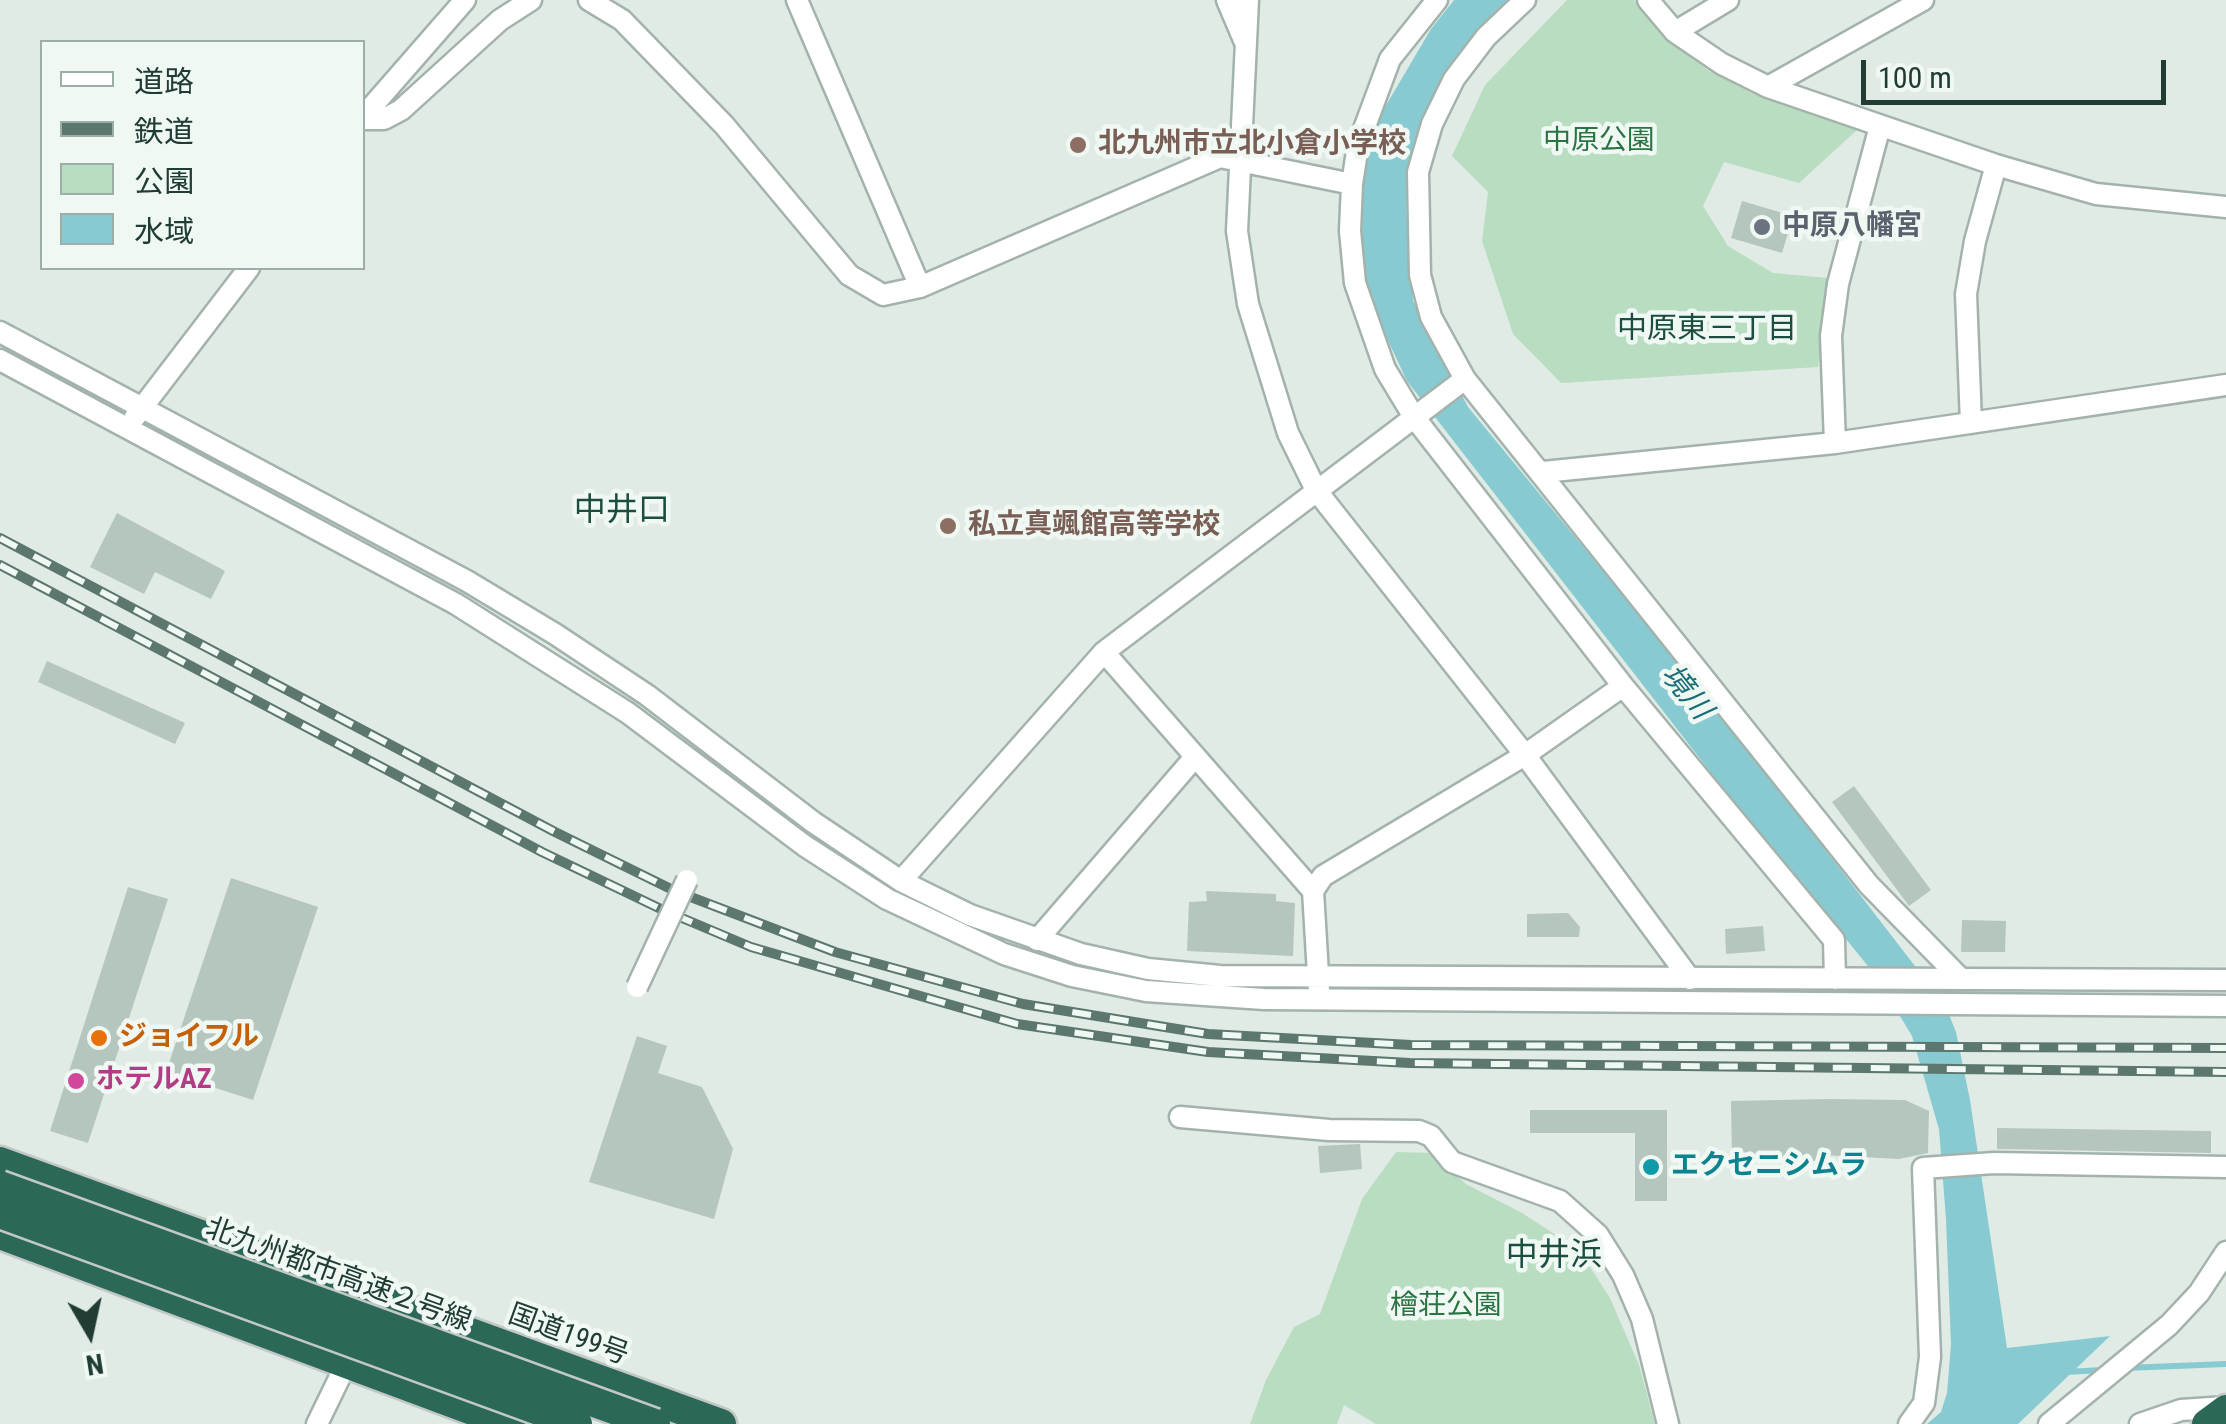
<!DOCTYPE html>
<meta charset="utf-8">
<style>
body{margin:0}
#map{position:relative;width:2226px;height:1424px;overflow:hidden;background:#e0ebe5;font-family:"Roboto Condensed","Noto Sans JP",sans-serif}
canvas{display:block}
.legend{position:absolute;left:40px;top:40px;width:325px;height:230px;box-sizing:border-box;background:#f0f8f4;border:2px solid #9dada7;margin:0;padding:12px 18px;list-style:none;font-size:30px;color:#203c33}
.legend li{display:flex;align-items:center;gap:20px;height:50px}
.legend b{width:50px;border:2px solid #9dada7}
.north{position:absolute;left:40px;top:1284px;width:100px;height:100px;-webkit-text-stroke:8px #f0f8f4;paint-order:stroke;rotate:171deg;font-size:28px;font-weight:700;line-height:40px;text-align:center;color:#203c33}
.north::after{content:'';display:block;margin:auto;width:35px;height:45px;background:#203c33;clip-path:polygon(50% 0,100% 100%,50% 72%,0 100%)}
.scale{position:absolute;left:1861px;top:60px;width:305px;height:45px;box-sizing:border-box;border:5px solid #203c33;border-top:0;padding-left:12px;font-size:30px;line-height:35px;white-space:nowrap;color:#203c33;-webkit-text-stroke:8px #f0f8f4;paint-order:stroke}
</style>
<div id="map">
<canvas width="2226" height="1424"></canvas>
<ul class="legend">
<li><b style="height:12px;background:#fff"></b>道路</li>
<li><b style="height:12px;background:#5b776e"></b>鉄道</li>
<li><b style="height:28px;background:#b8ddc0"></b>公園</li>
<li><b style="height:28px;background:#87cad1"></b>水域</li>
</ul>
<div class="north">N</div>
<div class="scale">100 m</div>
</div>
<script>
const g = document.querySelector('canvas').getContext('2d');
g.lineJoin = 'round';
function fill(path, color) { g.fillStyle = color; g.fill(path, 'evenodd'); }
const poly = rows => new Path2D(rows.map(r => 'M' + r).join(''));
function stroke(path, color, width, dash) { g.strokeStyle = color; g.lineWidth = width; g.lineCap = dash ? 'butt' : 'round'; g.setLineDash(dash || []); g.stroke(path); }
function write(font, color, halo, rows, align = 'center') {
  g.font = font + ' "Roboto Condensed","Noto Sans JP",sans-serif'; g.lineWidth = 9; g.setLineDash([]); g.textBaseline = 'middle'; g.strokeStyle = halo; g.fillStyle = color; for (const [text, x, y, turn = 0] of rows) {
    g.save(); g.translate(x, y); g.rotate((+turn || 0) * Math.PI / 180); g.textAlign = isNaN(turn) ? turn : align; if (halo) g.strokeText(text, 0, 0); g.fillText(text, 0, 0); g.restore();
  }
}
const green = poly([
 [1567,0,1634,0,1666,38,1709,71,1755,95,1857,130,1799,183,1724,162,1703,206,1728,246,1773,273,1829,278,1818,367,1561,383,1513,334,1482,241,1488,192,1452,156,1485,85],
 [1396,1152,1431,1153,1466,1184,1522,1213,1579,1250,1610,1298,1639,1365,1655,1424,1376,1424,1344,1405,1337,1424,1250,1424,1266,1380,1294,1327,1320,1314,1362,1199]
]);
const water = poly([
 [1454,0,1511,0,1409,173,1406,205,1413,301,1468,407,1719,712,1945,1005,1956,1032,1970,1100,2007,1348,2110,1336,2018,1424,1927,1424,1941,1412,1947,1393,1951,1345,1946,1219,1939,1129,1912,1036,1876,976,1712,774,1407,381,1369,300,1359,211,1371,140,1385,107,1431,29]
]);
const stream = poly([
 [2125,1368,2226,1364],
 [2065,1372,2103,1370]
]);
const building = poly([
 [1742,201,1793,216,1782,253,1731,238],
 [117,513,225,571,211,599,155,572,144,594,90,567],
 [47,661,185,723,175,744,38,682],
 [1854,786,1931,890,1909,906,1832,802],
 [231,878,318,907,253,1100,166,1072],
 [128,887,168,899,88,1143,50,1131],
 [1206,891,1276,894,1276,901,1295,903,1293,956,1187,951,1189,902,1207,901],
 [1568,913,1580,927,1579,937,1527,937,1527,914],
 [1962,920,2006,921,2005,952,1961,952],
 [1763,926,1765,951,1726,954,1725,929],
 [637,1036,667,1046,658,1073,702,1087,733,1149,714,1219,589,1182],
 [1829,1099,1905,1100,1929,1111,1928,1153,1899,1159,1823,1155,1823,1161,1732,1161,1731,1101],
 [1530,1110,1667,1110,1667,1201,1635,1201,1635,1133,1530,1133],
 [1997,1128,2211,1131,2211,1153,1997,1149],
 [1360,1144,1362,1169,1320,1173,1318,1146]
]);
const minor = poly([
 [589,0,622,20,724,125,849,275,883,295,920,287,1220,157,1352,184],
 [797,0,920,287],
 [1227,0,1244,40],
 [1248,0,1237,231,1248,304,1288,433,1316,490,1525,755,1690,979],
 [1437,0,1390,59,1358,145,1352,184,1350,231,1355,283,1385,369,1414,417,1623,686,1834,940,1835,979],
 [1525,0,1486,37,1454,79,1432,124,1418,172,1420,275,1431,317,1465,379,1869,885,1961,979],
 [1648,0,1675,32,1722,64,1768,87,1996,165,2096,194,2226,207],
 [1675,32,1728,0],
 [1768,87,1923,0],
 [362,118,465,0],
 [362,119,384,119,401,110,500,20,531,0],
 [0,332,467,581,555,634,647,695,813,822,901,881,970,915,1081,954,1148,969,1220,976,2226,980],
 [0,360,456,604,628,713,805,846,887,899,1004,954,1072,976,1146,991,1264,999,2226,1006],
 [135,417,249,268],
 [1971,423,1966,294,1975,241,1996,165],
 [1835,443,1831,336,1838,284,1880,126],
 [1543,472,1835,443,2226,385],
 [1104,652,1313,891],
 [901,881,1104,652,1465,379],
 [1037,940,1195,757],
 [1319,991,1313,891,1323,876,1525,755,1623,686],
 [1180,1117,1329,1130,1419,1131,1431,1136,1452,1162,1560,1201,1598,1235,1623,1275,1642,1319,1668,1424],
 [317,1424,352,1352],
 [1909,1424,1924,1403,1930,1357,1923,1168,1994,1163,2226,1167],
 [2049,1424,2169,1325,2199,1293,2226,1252],
 [2140,1424,2181,1410,2226,1407]
]);
const highway = poly([
 [0,1162,721,1424],
 [0,1234,510,1424],
 [2207,1424,2226,1410]
]);
const rail = poly([
 [0,538,555,832,675,891,835,952,1023,1004,1208,1034,1411,1045,2226,1048],
 [0,565,542,852,663,910,751,947,1017,1024,1208,1052,1410,1063,2226,1072]
]);
const minorBridge = poly([
 [637,987,687,880]
]);
const highwayBridge = poly([
 [0,1186,655,1424],
 [0,1213,577,1424]
]);
const markers = [
 [1078,145,10,"#8d6e63"],
 [1762,227,10,"#6b7280"],
 [948,526,10,"#8d6e63"],
 [99,1038,10,"#e8710a"],
 [76,1081,10,"#d1479c"],
 [1651,1167,10,"#0f9aa8"]
];
const parkNames = [
 ["中原公園",1599,142],
 ["檜荘公園",1446,1307]
];
const educationNames = [
 ["北九州市立北小倉小学校",1098,145],
 ["私立真颯館高等学校",968,526]
];
const worshipNames = [
 ["中原八幡宮",1782,227]
];
const foodNames = [
 ["ジョイフル",119,1038]
];
const hotelNames = [
 ["ホテルAZ",96,1081]
];
const cultureNames = [
 ["エクセニシムラ",1671,1167]
];
const streetNames = [
 ["北九州都市高速２号線",338,1276,20],
 ["国道199号",568,1336,20]
];
const neighbourhoodNames = [
 ["中原東三丁目",1707,330]
];
const waterNames = [
 ["境川",1685,693,51]
];
const quarterNames = [
 ["中井口",622,512],
 ["中井浜",1554,1257]
];
fill(green, '#b8ddc0');
fill(water, '#87cad1');
stroke(stream, '#87cad1', 6);
fill(building, '#b5c6be');
stroke(minor, '#a3b3ac', 25);
stroke(highway, '#c1c8c6', 35);
stroke(minor, '#fff', 20);
stroke(highway, '#2c6858', 30);
stroke(rail, '#5b776e', 10);
stroke(rail, '#f0f8f4', 6, [19]);
stroke(minorBridge, '#a3b3ac', 25, []);
stroke(highwayBridge, '#c1c8c6', 35, []);
stroke(minorBridge, '#fff', 20);
stroke(highwayBridge, '#2c6858', 30);
for (const [x, y, r, color] of markers) { const dot = new Path2D(); dot.arc(x, y, r, 0, 2 * Math.PI); g.fillStyle = color; g.fill(dot); stroke(dot, '#f0f8f4', 4); }
write('28px', '#2a7342', '#f0f8f4', parkNames);
write('bold 28px', '#785e54', '#f0f8f4', educationNames, 'left');
write('bold 28px', '#5b616d', '#f0f8f4', worshipNames, 'left');
write('bold 28px', '#c56008', '#f0f8f4', foodNames, 'left');
write('bold 28px', '#b23c85', '#f0f8f4', hotelNames, 'left');
write('bold 28px', '#0d838f', '#f0f8f4', cultureNames, 'left');
write('28px', '#203c33', '#f0f8f4', streetNames);
write('30px', '#1c4e3f', '#f0f8f4', neighbourhoodNames);
write('italic 30px', '#1a6e78', '#f0f8f4', waterNames);
write('32px', '#1c4e3f', '#f0f8f4', quarterNames);
</script>
